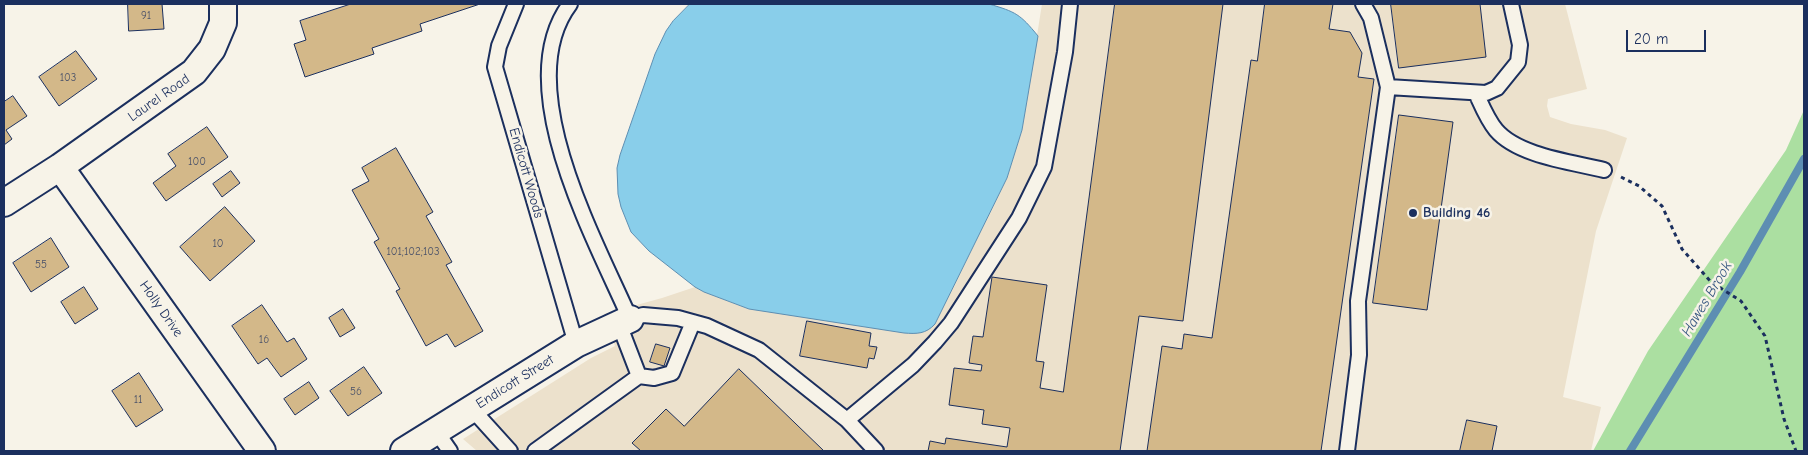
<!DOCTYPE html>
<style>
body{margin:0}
#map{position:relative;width:1808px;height:455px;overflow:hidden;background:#f7f3e8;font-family:"Comic Neue",sans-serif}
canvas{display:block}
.frame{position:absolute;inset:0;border:5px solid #1b2f5e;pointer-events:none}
.scale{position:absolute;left:1626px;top:30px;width:80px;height:22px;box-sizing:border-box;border:2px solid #1b2f5e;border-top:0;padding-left:6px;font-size:15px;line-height:18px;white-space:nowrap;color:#1b2f5e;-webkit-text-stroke:4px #f7f3e8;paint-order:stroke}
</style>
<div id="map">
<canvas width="1808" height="455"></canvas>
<div class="frame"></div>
<div class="scale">20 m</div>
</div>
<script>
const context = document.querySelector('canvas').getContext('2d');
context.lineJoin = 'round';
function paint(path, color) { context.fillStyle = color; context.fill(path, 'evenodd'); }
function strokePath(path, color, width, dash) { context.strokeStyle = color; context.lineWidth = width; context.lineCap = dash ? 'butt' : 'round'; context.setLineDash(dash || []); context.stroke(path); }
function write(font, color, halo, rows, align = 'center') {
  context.font = font + ' "Comic Neue",sans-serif'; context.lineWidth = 5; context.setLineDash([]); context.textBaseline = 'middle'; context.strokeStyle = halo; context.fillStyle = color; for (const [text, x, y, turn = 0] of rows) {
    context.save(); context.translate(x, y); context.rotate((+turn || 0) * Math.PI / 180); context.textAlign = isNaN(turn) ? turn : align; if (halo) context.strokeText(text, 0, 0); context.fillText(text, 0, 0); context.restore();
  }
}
const built = new Path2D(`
 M 1042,4 L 1565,4 L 1587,89 L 1548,99 L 1547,106 L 1550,117 L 1571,124 L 1605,130 L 1627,138 L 1596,231 L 1563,397 L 1601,407 L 1591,451 L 477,451 L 463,439 L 591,358 L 615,346 L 604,314 L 662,298 L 695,287 L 704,292 L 749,309 L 935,324 L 1007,178 L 1022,130 Z`);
const green = new Path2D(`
 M 1804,110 L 1804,451 L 1593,451 L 1648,351 L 1786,150 Z`);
const water = new Path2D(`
 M 690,4 L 989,4 C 1016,12 1020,14 1038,36 L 1022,130 L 1007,178 L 935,324 C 926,334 917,334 904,333 L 749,309 L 704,292 L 695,287 L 649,251 L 631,232 L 621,207 L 618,194 L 617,168 L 620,155 L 655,54 L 666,31 L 673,21 Z`);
const stream = new Path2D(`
 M 1630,451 L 1740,272 L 1804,159`);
const building = new Path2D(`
 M 128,4 L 162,4 L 164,29 L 129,31 Z
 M 351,4 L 480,4 L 420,24 L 422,31 L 372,48 L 374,54 L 305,77 L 294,44 L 306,40 L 300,21 Z
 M 1115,4 L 1223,4 L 1183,321 L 1139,316 L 1120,451 L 928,451 L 930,441 L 945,444 L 946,438 L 1007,447 L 1010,428 L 982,424 L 984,410 L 949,405 L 954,368 L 981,371 L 982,365 L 969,363 L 973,336 L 983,337 L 992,277 L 1047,285 L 1036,361 L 1044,362 L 1040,388 L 1063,392 Z
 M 1265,4 L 1333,4 L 1329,29 L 1350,32 L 1362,53 L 1358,77 L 1374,79 L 1321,451 L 1147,451 L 1162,346 L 1182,349 L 1184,334 L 1212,338 L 1251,60 L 1257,61 Z
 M 1391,4 L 1480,4 L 1486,57 L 1399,68 Z
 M 76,51 L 97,79 L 59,106 L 39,77 Z
 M 13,96 L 27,116 L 6,130 L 12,139 L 4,145 L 4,102 Z
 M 1399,115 L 1453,122 L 1427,310 L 1373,303 Z
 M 207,127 L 228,157 L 166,201 L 153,183 L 176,166 L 168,154 Z
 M 396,148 L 433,212 L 426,216 L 452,262 L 446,265 L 483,331 L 455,347 L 447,334 L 426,346 L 396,291 L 400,289 L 374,242 L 379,239 L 352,190 L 369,181 L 362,168 Z
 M 231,171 L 240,183 L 222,197 L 213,184 Z
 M 225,207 L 255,241 L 210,281 L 180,247 Z
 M 51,238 L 69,267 L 31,292 L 13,263 Z
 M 84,287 L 98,309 L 75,324 L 61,302 Z
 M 262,305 L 287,342 L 294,338 L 307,359 L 281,377 L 267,358 L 258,364 L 232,326 Z
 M 343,309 L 355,328 L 340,337 L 329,318 Z
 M 807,321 L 871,333 L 869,346 L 877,347 L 874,359 L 869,358 L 867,368 L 800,356 Z
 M 656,344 L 670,348 L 664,366 L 650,362 Z
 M 364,367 L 382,393 L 348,416 L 330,391 Z
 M 739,369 L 824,451 L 641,451 L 632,443 L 666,409 L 684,426 Z
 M 139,373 L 163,410 L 136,427 L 112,391 Z
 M 309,382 L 319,398 L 295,415 L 284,399 Z
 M 1467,420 L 1497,426 L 1492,451 L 1460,451 Z`);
const path = new Path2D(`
 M 1621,177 L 1639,186 L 1662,206 L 1682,249 L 1711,282 L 1741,301 L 1765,336 L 1784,419 L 1796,451`);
const service = new Path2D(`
 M 516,4 L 499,46 L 495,67 L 576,344
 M 570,4 C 509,85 595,239 630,319 L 643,315 L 678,318 L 707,326 L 759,350 L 847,420 L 876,451
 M 1388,87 L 1486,93 L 1497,88 L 1518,62 L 1520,45 L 1511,4
 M 1476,93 C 1482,106 1487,119 1496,130 C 1518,156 1572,162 1604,170
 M 619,324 L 639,376 L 654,378 L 672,373 L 693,322
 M 472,409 L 510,451
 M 847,420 L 913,365 L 935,342 L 951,323 L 1019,218 L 1044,167 L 1065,52 L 1070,4
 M 436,431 L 450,451
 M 535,451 L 639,376
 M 1347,451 L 1359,355 L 1358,301 L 1388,87 L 1371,18 L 1363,4`);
const minor = new Path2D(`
 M 60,167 L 262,451
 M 4,203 L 60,167 L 194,72 L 212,49 L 223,23 L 223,4
 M 404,451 L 576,344 L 630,319`);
const markers = [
 [1413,213,5,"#1b2f5e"]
];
const numberNames = [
 ["91",146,16],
 ["103",68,78],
 ["100",197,162],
 ["10",218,244],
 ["101;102;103",413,252],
 ["55",41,265],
 ["16",264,340],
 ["56",356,392],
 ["11",138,400]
];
const streetNames = [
 ["Laurel Road",159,98,-35],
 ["Endicott Woods",526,173,74],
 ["Holly Drive",161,309,55],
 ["Endicott Street",515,382,-32]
];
const poiNames = [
 ["Building 46",1423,213]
];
const waterNames = [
 ["Hawes Brook",1707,299,-59]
];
paint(built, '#ece1cc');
paint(green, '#abdfa1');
paint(water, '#89ceea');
strokePath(water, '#5d8eb2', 1);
strokePath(stream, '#5d8eb2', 8);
paint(building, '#d3b889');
strokePath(building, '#1b2f5e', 1);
strokePath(service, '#1b2f5e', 18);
strokePath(minor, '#1b2f5e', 30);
strokePath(path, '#1b2f5e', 3, [4, 4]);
strokePath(service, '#f7f3e8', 14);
strokePath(minor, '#f7f3e8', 26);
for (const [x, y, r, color] of markers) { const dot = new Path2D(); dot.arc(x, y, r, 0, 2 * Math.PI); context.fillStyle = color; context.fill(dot); strokePath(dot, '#f7f3e8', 2); }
write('11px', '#495169', null, numberNames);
write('14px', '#1b2f5e', '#f7f3e8', streetNames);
write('bold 14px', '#1b2f5e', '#f7f3e8', poiNames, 'left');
write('italic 15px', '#365781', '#f7f3e8', waterNames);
</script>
